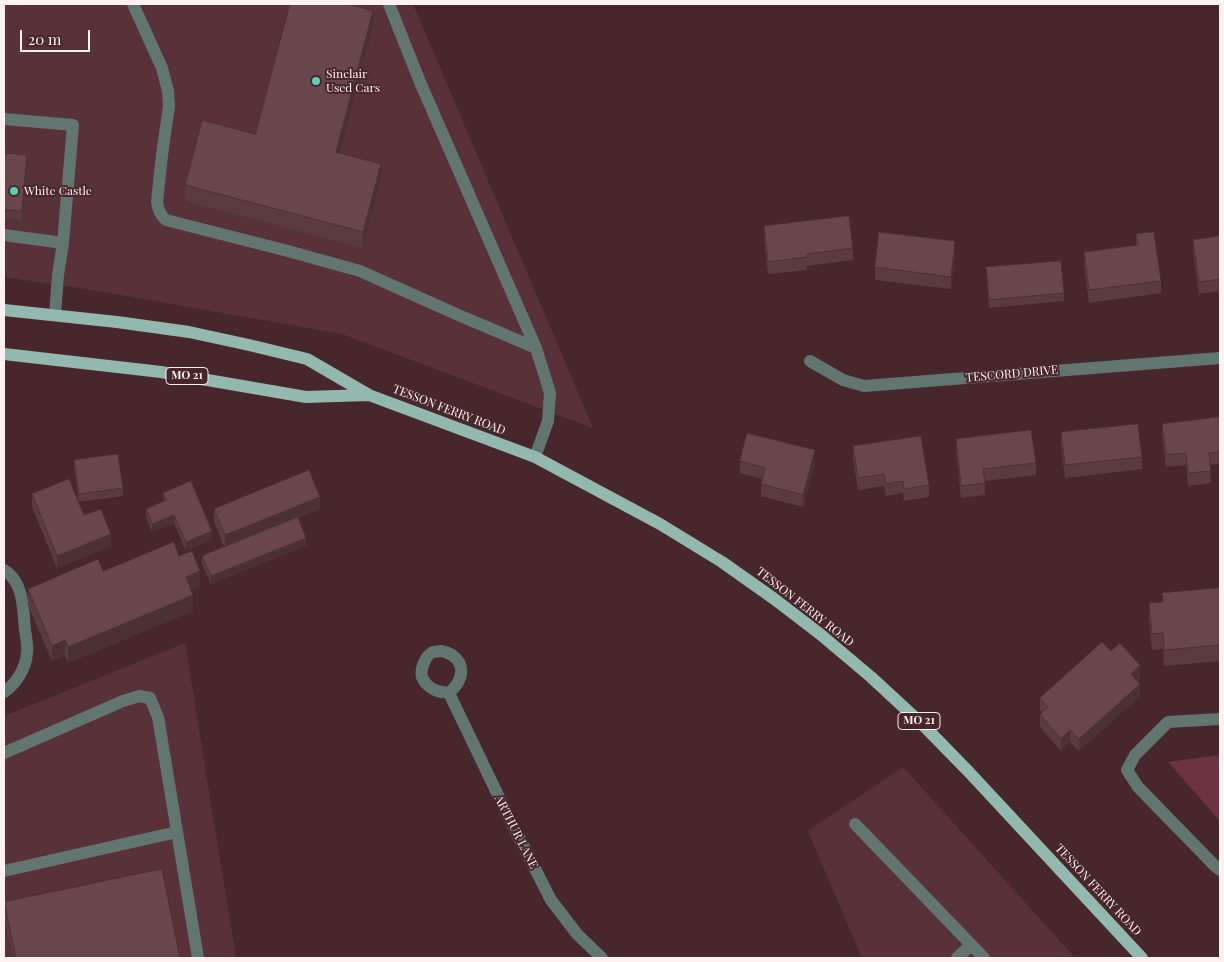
<!DOCTYPE html>
<style>
body{margin:0}
#map{position:relative;width:1224px;height:962px;overflow:hidden;background:#48272c;font-family:"Playfair Display",serif}
canvas{display:block}
.frame{position:absolute;inset:0;border:5px solid #fff1f3;pointer-events:none}
.scale{position:absolute;left:20px;top:30px;width:70px;height:22px;box-sizing:border-box;border:2px solid #fff1f3;border-top:0;padding-left:6px;font-size:15px;line-height:18px;white-space:nowrap;color:#fff1f3;-webkit-text-stroke:4px #48272c;paint-order:stroke}
</style>
<div id="map">
<canvas width="1224" height="962"></canvas>
<div class="frame"></div>
<div class="scale">20 m</div>
</div>
<script>
const context = document.querySelector('canvas').getContext('2d');
context.lineJoin = 'round';
function paint(path, color) { context.fillStyle = color; context.fill(path, 'evenodd'); }
function strokePath(path, color, width, dash) { context.strokeStyle = color; context.lineWidth = width; context.lineCap = dash ? 'butt' : 'round'; context.setLineDash(dash || []); context.stroke(path); }
function write(font, color, halo, rows, align = 'center') {
  context.font = font + ' "Playfair Display",serif'; context.lineWidth = 4; context.setLineDash([]); context.textBaseline = 'middle'; context.strokeStyle = halo; context.fillStyle = color; for (const [text, x, y, turn = 0] of rows) {
    context.save(); context.translate(x, y); context.rotate((+turn || 0) * Math.PI / 180); context.textAlign = isNaN(turn) ? turn : align; if (halo) context.strokeText(text, 0, 0); context.fillText(text, 0, 0); context.restore();
  }
}
const built = new Path2D(`
 M 4,4 L 413,4 L 593,428 L 342,334 L 93,290 L 4,277 Z
 M 185,643 L 236,958 L 4,958 L 4,716 Z
 M 903,767 L 1075,958 L 862,958 L 808,831 Z`);
const green = new Path2D(`
 M 1220,755 L 1220,821 L 1168,762 Z`);
const service = new Path2D(`
 M 133,4 L 162,68 L 168,91 L 169,106 L 162,155 L 157,202 C 158,210 160,215 166,220 L 288,251 L 360,271 L 456,314 L 536,348
 M 389,4 L 420,82 L 536,348 L 550,393 L 548,421 L 535,457
 M 4,119 L 73,125 L 63,243 L 58,275 L 55,315
 M 4,235 L 63,243
 M 4,570 C 24,582 23,609 25,630 C 26,637 28,646 27,653 C 26,668 16,684 4,692
 M 4,753 L 123,701 L 139,696 L 150,698 L 158,717 L 198,958
 M 855,824 L 984,958
 M 4,871 L 177,832
 M 957,958 L 971,945`);
const minor = new Path2D(`
 M 810,361 L 843,380 L 864,386 L 1220,358
 M 441,651 C 458,654 467,668 457,684 C 455,687 452,690 449,693 C 444,692 438,692 433,689 C 429,687 424,682 422,677 C 420,669 425,656 433,652 C 434,652 441,651 441,651 Z
 M 449,693 L 509,818 L 551,900 L 577,934 L 602,958
 M 1220,719 L 1168,722 L 1135,755 L 1127,770 L 1138,787 L 1216,867 L 1220,870`);
const primary = new Path2D(`
 M 4,310 L 117,322 L 189,332 L 249,345 L 307,359 L 369,395 L 535,457 L 660,524 L 722,562 L 773,598 L 820,634 L 871,677 L 923,725 L 968,771 L 1142,958
 M 4,354 L 161,372 L 306,397 L 369,395`);
const wall = new Path2D(`
 M 373,27 L 340,153 L 381,180 L 363,248 L 185,201 L 185,185 L 255,134 Z
 M 4,153 L 27,163 L 22,220 L 4,218 Z
 M 764,226 L 853,248 L 853,260 L 807,266 L 807,270 L 768,274 L 764,239 Z
 M 1136,234 L 1161,281 L 1161,293 L 1089,303 L 1084,265 L 1084,252 L 1136,245 Z
 M 1220,236 L 1220,291 L 1199,294 L 1193,252 L 1193,240 Z
 M 955,254 L 951,289 L 875,280 L 875,267 Z
 M 986,267 L 1064,293 L 1064,301 L 989,308 Z
 M 1220,417 L 1220,464 L 1210,465 L 1211,483 L 1188,486 L 1186,465 L 1166,467 L 1162,436 L 1162,424 Z
 M 1061,432 L 1142,457 L 1142,469 L 1065,478 L 1061,445 Z
 M 956,439 L 1036,463 L 1036,475 L 985,481 L 985,495 L 961,498 L 956,451 Z
 M 853,446 L 929,485 L 929,497 L 904,501 L 903,493 L 886,496 L 884,486 L 858,490 L 853,459 Z
 M 74,460 L 123,488 L 123,496 L 79,502 L 74,469 Z
 M 740,461 L 815,462 L 803,507 L 761,496 L 761,484 L 762,479 L 740,473 Z
 M 163,493 L 212,539 L 186,551 L 174,523 L 152,532 L 146,517 L 146,509 L 163,501 Z
 M 32,494 L 84,515 L 111,546 L 57,568 L 32,507 Z
 M 214,509 L 320,509 L 298,518 L 306,546 L 211,584 L 202,564 L 202,556 L 224,547 L 214,521 Z
 M 179,556 L 200,587 L 191,591 L 193,611 L 68,663 L 65,656 L 52,661 L 28,605 L 28,589 L 103,571 Z
 M 1220,588 L 1220,661 L 1164,666 L 1163,649 L 1152,650 L 1149,619 L 1149,603 L 1162,602 L 1162,593 Z
 M 1111,651 L 1140,678 L 1137,681 L 1140,696 L 1079,751 L 1070,742 L 1061,751 L 1040,727 L 1040,715 L 1042,712 L 1040,710 L 1040,698 Z
 M 4,902 L 180,958 L 13,958 L 4,917 Z`);
const shadedWall = new Path2D(`
 M 373,11 L 373,27 L 336,168 L 336,152 Z
 M 27,155 L 27,163 L 22,220 L 22,211 Z
 M 381,164 L 381,180 L 363,248 L 363,232 Z
 M 955,241 L 955,254 L 951,289 L 951,277 Z
 M 815,450 L 815,462 L 803,507 L 803,495 Z
 M 320,497 L 320,509 L 225,548 L 225,535 Z
 M 174,515 L 174,523 L 152,532 L 152,524 Z
 M 212,531 L 212,539 L 186,551 L 186,542 Z
 M 111,534 L 111,546 L 57,568 L 57,556 Z
 M 306,538 L 306,546 L 211,584 L 211,576 Z
 M 200,571 L 200,587 L 186,593 L 186,577 Z
 M 193,595 L 193,611 L 68,663 L 68,647 Z
 M 65,640 L 65,656 L 52,661 L 52,646 Z
 M 1140,665 L 1140,678 L 1131,686 L 1131,674 Z
 M 1140,684 L 1140,696 L 1079,751 L 1079,739 Z
 M 1070,730 L 1070,742 L 1061,751 L 1061,739 Z`);
const building = new Path2D(`
 M 290,4 L 348,4 L 373,11 L 336,152 L 381,164 L 363,232 L 185,185 L 202,120 L 255,134 Z
 M 4,153 L 27,155 L 22,211 L 4,210 Z
 M 849,216 L 853,248 L 807,254 L 807,257 L 768,262 L 764,226 Z
 M 879,232 L 955,241 L 951,277 L 875,267 Z
 M 1154,232 L 1161,281 L 1089,290 L 1084,252 L 1138,245 L 1136,234 Z
 M 1220,236 L 1220,279 L 1199,282 L 1193,240 Z
 M 1061,261 L 1064,293 L 989,300 L 986,267 Z
 M 1220,417 L 1220,452 L 1209,453 L 1211,471 L 1188,473 L 1186,453 L 1166,455 L 1162,424 Z
 M 1138,424 L 1142,457 L 1065,465 L 1061,432 Z
 M 1031,430 L 1036,463 L 983,469 L 985,483 L 961,486 L 956,439 Z
 M 747,433 L 815,450 L 803,495 L 761,484 L 765,468 L 740,461 Z
 M 921,436 L 929,485 L 904,489 L 903,481 L 886,484 L 884,474 L 858,478 L 853,446 Z
 M 118,454 L 123,488 L 79,494 L 74,460 Z
 M 309,470 L 320,497 L 225,535 L 214,509 Z
 M 69,479 L 84,515 L 101,509 L 111,534 L 57,556 L 32,494 Z
 M 191,481 L 212,531 L 186,542 L 174,515 L 152,524 L 146,509 L 166,500 L 163,493 Z
 M 298,517 L 306,538 L 211,576 L 202,556 Z
 M 174,542 L 179,556 L 192,551 L 200,571 L 186,577 L 193,595 L 68,647 L 65,640 L 52,646 L 28,589 L 98,559 L 103,571 Z
 M 1220,588 L 1220,645 L 1164,650 L 1163,633 L 1152,634 L 1149,603 L 1163,602 L 1162,593 Z
 M 1102,642 L 1111,651 L 1120,643 L 1140,665 L 1131,674 L 1140,684 L 1079,739 L 1070,730 L 1061,739 L 1040,715 L 1048,707 L 1040,698 Z
 M 162,869 L 180,958 L 16,958 L 4,902 Z`);
const markers = [
 [316,81,5,"#5dceb9"],
 [14,191,5,"#5dceb9"]
];
const shields = [
 [187,376,42],
 [919,721,42]
];
const shieldNames = [
 ["MO 21",187,376],
 ["MO 21",919,721]
];
const poiNames = [
 ["Sinclair",326,74],
 ["Used Cars",326,88],
 ["White Castle",24,191]
];
const streetNames = [
 ["TESCORD DRIVE",1012,374,-5],
 ["TESSON FERRY ROAD",449,410,21],
 ["TESSON FERRY ROAD",805,607,38],
 ["ARTHUR LANE",516,832,63],
 ["TESSON FERRY ROAD",1098,890,47]
];
paint(built, '#593239');
paint(green, '#6d343f');
strokePath(service, '#637571', 12);
strokePath(minor, '#637571', 12);
strokePath(primary, '#92b8af', 12);
paint(wall, '#5a3c40');
paint(shadedWall, '#4a3134');
paint(building, '#69464b');
strokePath(building, '#4a3134', 1);
for (const [x, y, r, color] of markers) { const dot = new Path2D(); dot.arc(x, y, r, 0, 2 * Math.PI); context.fillStyle = color; context.fill(dot); strokePath(dot, '#48272c', 2); }
for (const [x, y, w] of shields) { const box = new Path2D(); box.roundRect(x - w / 2, y - 8.5, w, 17, 4); context.fillStyle = '#48272c'; context.fill(box); strokePath(box, '#fff1f3', 1); }
write('bold 11px', '#fff1f3', null, shieldNames);
write('12px', '#fff1f3', '#48272c', poiNames, 'left');
write('12px', '#fff1f3', '#48272c', streetNames);
</script>
